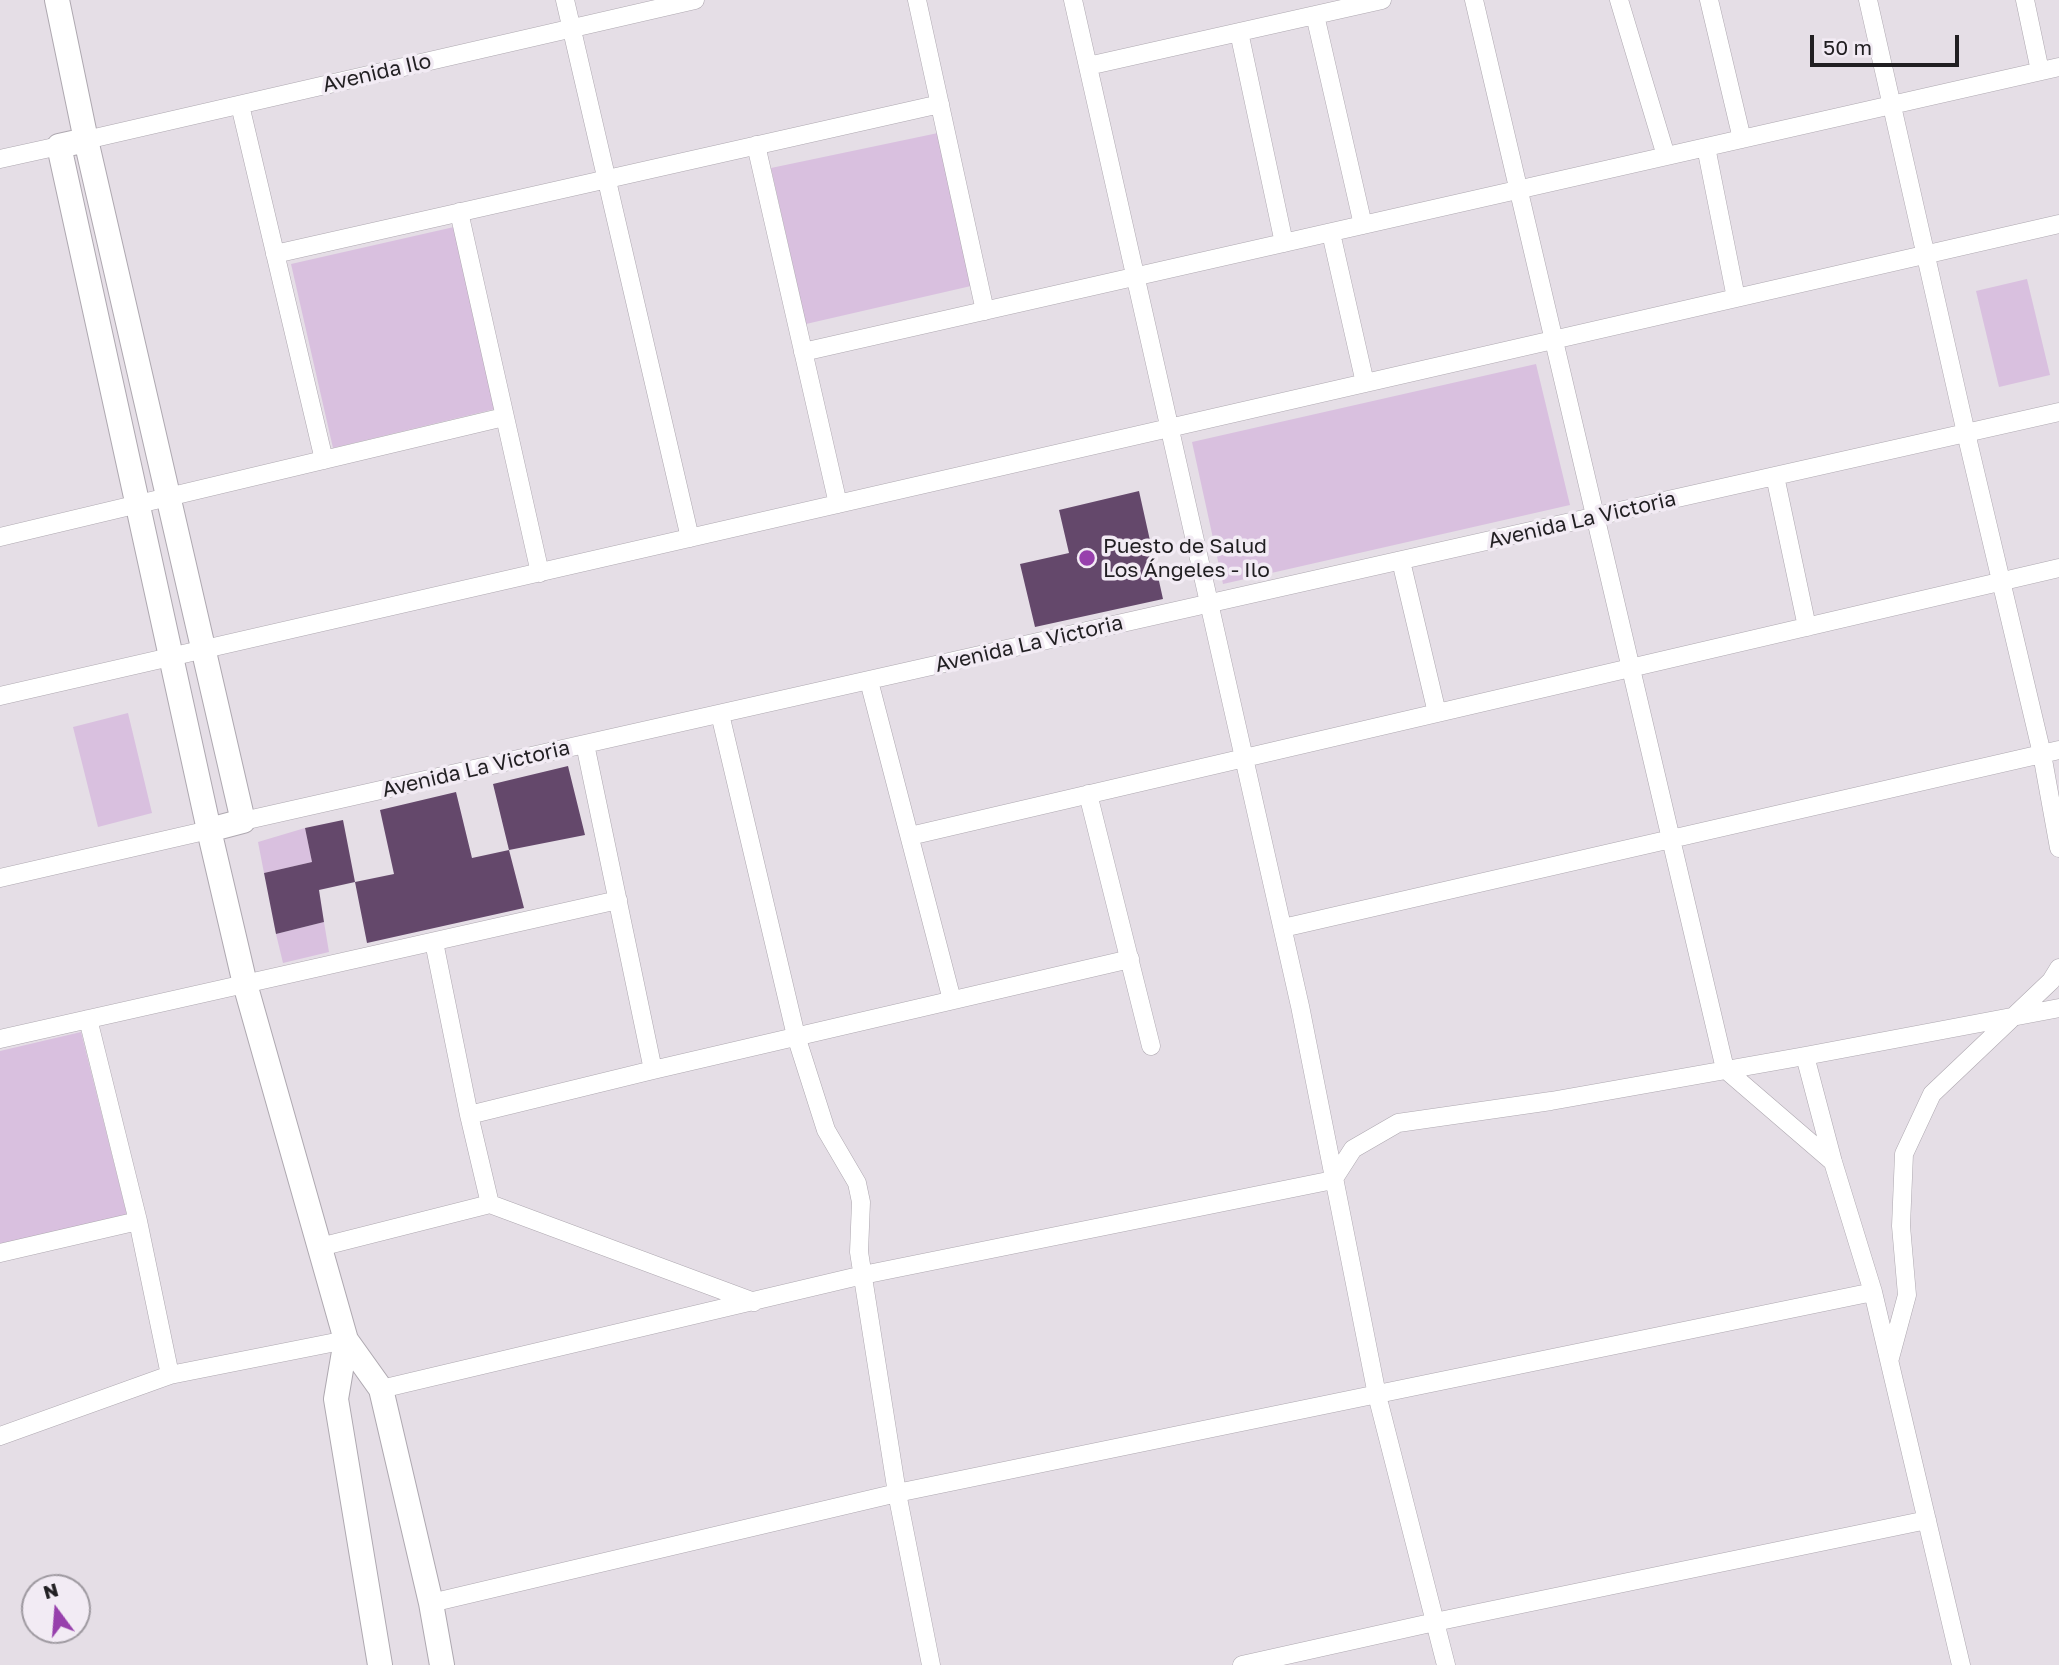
<!DOCTYPE html>
<meta charset="utf-8">
<style>
body{margin:0}
#map{position:relative;width:2059px;height:1665px;overflow:hidden;background:#e5dee6;font-family:"Golos Text",sans-serif}
canvas{display:block}
.north{position:absolute;left:21px;top:1574px;width:70px;height:70px;box-sizing:border-box;background:#f2ebf4;border:2px solid #9e99a0;border-radius:50%;rotate:344deg;font-size:19px;font-weight:700;line-height:28px;text-align:center;color:#211f22}
.north::after{content:'';display:block;margin:auto;width:24px;height:32px;background:#9740ac;clip-path:polygon(50% 0,100% 100%,50% 72%,0 100%)}
.scale{position:absolute;left:1810px;top:35px;width:149px;height:32px;box-sizing:border-box;border:4px solid #211f22;border-top:0;padding-left:9px;font-size:21px;line-height:24px;white-space:nowrap;color:#211f22;-webkit-text-stroke:5px #f2ebf4;paint-order:stroke}
</style>
<div id="map">
<canvas width="2059" height="1665"></canvas>
<div class="north">N</div>
<div class="scale">50 m</div>
</div>
<script>
const context = document.querySelector('canvas').getContext('2d');
context.lineJoin = 'round';
function paint(path, color) { context.fillStyle = color; context.fill(path, 'evenodd'); }
function strokePath(path, color, width, dash) { context.strokeStyle = color; context.lineWidth = width; context.lineCap = dash ? 'butt' : 'round'; context.setLineDash(dash || []); context.stroke(path); }
function write(font, color, halo, rows, align = 'center') {
  context.font = font + ' "Golos Text",sans-serif'; context.lineWidth = 7; context.setLineDash([]); context.textBaseline = 'middle'; context.strokeStyle = halo; context.fillStyle = color; for (const [text, x, y, turn = 0] of rows) {
    context.save(); context.translate(x, y); context.rotate((+turn || 0) * Math.PI / 180); context.textAlign = isNaN(turn) ? turn : align; if (halo) context.strokeText(text, 0, 0); context.fillText(text, 0, 0); context.restore();
  }
}
const green = new Path2D(`
 M 938,133 L 971,286 L 806,324 L 771,168 Z
 M 454,227 L 495,409 L 333,448 L 291,264 Z
 M 2027,279 L 2050,375 L 1999,387 L 1976,291 Z
 M 1536,364 L 1570,505 L 1223,584 L 1192,442 Z
 M 128,713 L 152,813 L 98,827 L 73,727 Z
 M 305,828 L 312,862 L 264,873 L 258,842 Z
 M 324,922 L 329,952 L 283,963 L 276,934 Z
 M 81,1032 L 127,1215 L 0,1244 L 0,1051 Z`);
const building = new Path2D(`
 M 1139,491 L 1163,599 L 1035,627 L 1020,564 L 1069,553 L 1059,510 Z
 M 568,766 L 585,835 L 509,850 L 493,784 Z
 M 456,792 L 472,858 L 509,850 L 524,908 L 367,943 L 355,882 L 394,874 L 380,810 Z
 M 343,820 L 355,882 L 319,890 L 324,922 L 276,934 L 264,873 L 312,862 L 305,828 Z`);
const street = new Path2D(`
 M 565,0 L 690,538
 M 917,0 L 985,311
 M 1073,0 L 1300,1006 L 1377,1395 L 1446,1665
 M 1474,0 L 1725,1069 L 1833,1162
 M 1619,0 L 1666,156
 M 1709,0 L 1742,139
 M 1868,0 L 1966,433 L 2042,754 L 2059,848
 M 2025,0 L 2040,71
 M 1315,15 L 1363,225
 M 1239,32 L 1284,243
 M 1088,66 L 1382,0
 M 240,105 L 324,460
 M 86,140 L 695,0
 M 756,145 L 838,504
 M 1706,147 L 1736,298
 M 0,159 L 59,146
 M 459,212 L 540,573
 M 1331,233 L 1365,383
 M 275,254 L 940,104
 M 803,352 L 2059,67
 M 1775,476 L 1807,627
 M 0,537 L 504,417
 M 1401,561 L 1437,713
 M 869,681 L 952,1000
 M 0,696 L 2059,224
 M 720,714 L 796,1036 L 826,1130 L 857,1183 L 861,1202 L 859,1252 L 897,1493 L 931,1665
 M 585,744 L 653,1070
 M 1088,794 L 1151,1046
 M 243,821 L 2059,412
 M 910,836 L 2059,568
 M 0,878 L 209,830
 M 1283,928 L 2059,750
 M 434,942 L 469,1115 L 490,1204
 M 88,1019 L 138,1221 L 170,1375
 M 0,1039 L 618,900
 M 1805,1056 L 1833,1162 L 1873,1292 L 1961,1665
 M 469,1115 L 653,1070 L 1130,959
 M 320,1247 L 490,1204 L 754,1302
 M 0,1253 L 138,1221
 M 1890,1358 L 1907,1295 L 1901,1226 L 1904,1154 L 1932,1094 L 2051,981 L 2059,968
 M 381,1389 L 863,1275 L 1333,1180 L 1353,1149 L 1398,1123 L 1551,1101 L 1805,1056 L 2059,1008
 M 0,1436 L 170,1375 L 346,1340
 M 431,1603 L 897,1493 L 1873,1292
 M 1242,1665 L 1435,1622 L 1927,1520`);
const secondary = new Path2D(`
 M 57,0 L 86,140 L 243,821 L 209,830
 M 86,140 L 59,146 L 209,830 L 245,984 L 346,1340 L 381,1389 L 431,1603 L 442,1665
 M 346,1340 L 336,1399 L 380,1665`);
const markers = [
 [1087,558,9,"#9740ac"]
];
const streetNames = [
 ["Avenida Ilo",377,73,-13],
 ["Avenida La Victoria",1582,520,-13],
 ["Avenida La Victoria",1029,644,-13],
 ["Avenida La Victoria",476,769,-13]
];
const poiNames = [
 ["Puesto de Salud",1103,546],
 ["Los Ángeles - Ilo",1103,570]
];
paint(green, '#d9c0df');
paint(building, '#64486b');
strokePath(street, '#aea8b0', 19);
strokePath(secondary, '#aea8b0', 26);
strokePath(street, '#fff', 18);
strokePath(secondary, '#fff', 24);
for (const [x, y, r, color] of markers) { const dot = new Path2D(); dot.arc(x, y, r, 0, 2 * Math.PI); context.fillStyle = color; context.fill(dot); strokePath(dot, '#f2ebf4', 2.5); }
write('21px', '#211f22', '#f2ebf4', streetNames);
write('21px', '#211f22', '#f2ebf4', poiNames, 'left');
</script>
